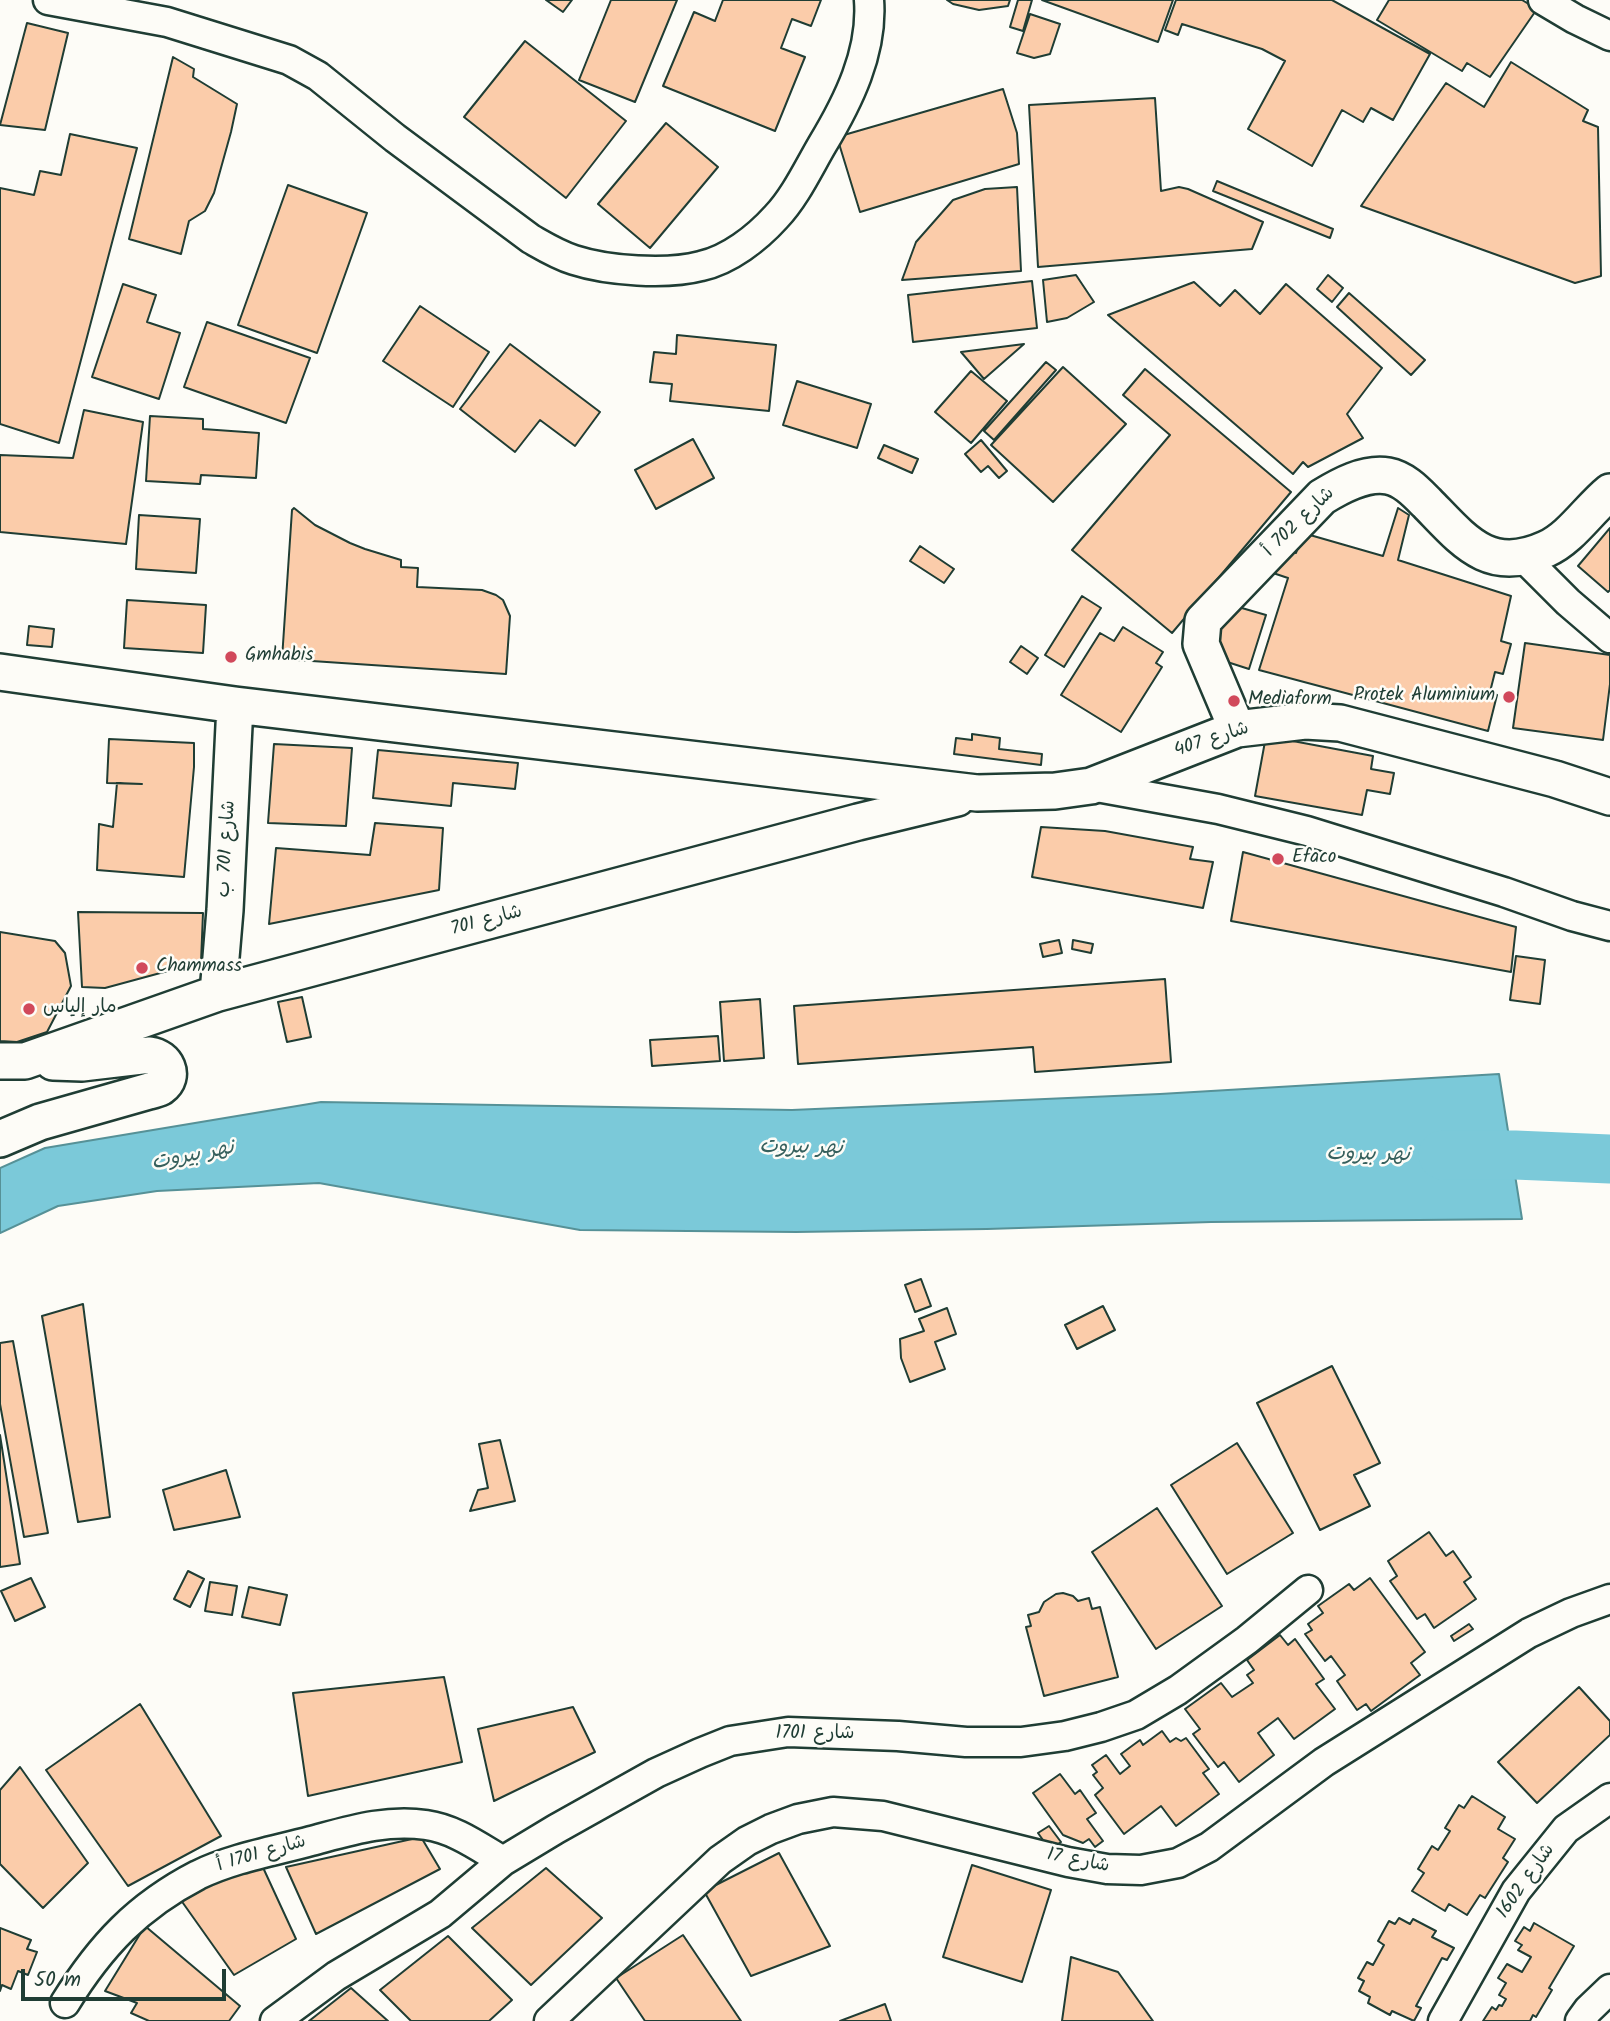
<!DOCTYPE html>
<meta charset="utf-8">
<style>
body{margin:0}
#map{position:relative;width:1610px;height:2021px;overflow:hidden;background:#fdfcf7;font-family:Kalam,sans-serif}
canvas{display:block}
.scale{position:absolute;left:21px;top:1969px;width:205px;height:32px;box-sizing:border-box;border:4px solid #1f3d34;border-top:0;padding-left:9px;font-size:21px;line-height:24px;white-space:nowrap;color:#1f3d34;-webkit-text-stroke:5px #fdfcf7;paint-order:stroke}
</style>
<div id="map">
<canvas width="1610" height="2021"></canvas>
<div class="scale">50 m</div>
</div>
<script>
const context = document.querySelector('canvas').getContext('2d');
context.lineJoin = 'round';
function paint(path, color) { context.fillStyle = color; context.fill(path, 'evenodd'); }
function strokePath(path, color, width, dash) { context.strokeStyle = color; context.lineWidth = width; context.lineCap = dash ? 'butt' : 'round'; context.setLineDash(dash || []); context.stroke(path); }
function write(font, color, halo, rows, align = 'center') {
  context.font = font + ' Kalam,"Playpen Sans Arabic",sans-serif'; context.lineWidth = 5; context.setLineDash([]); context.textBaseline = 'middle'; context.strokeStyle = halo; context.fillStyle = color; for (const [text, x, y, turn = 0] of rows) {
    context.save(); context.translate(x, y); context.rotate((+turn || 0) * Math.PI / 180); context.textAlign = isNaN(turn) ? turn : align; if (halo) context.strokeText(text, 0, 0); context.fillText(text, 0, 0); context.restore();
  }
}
const water = new Path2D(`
 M 1499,1074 L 1522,1219 L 1211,1222 L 987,1229 L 796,1232 L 580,1230 L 319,1183 L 157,1191 L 58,1206 L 0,1233 L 0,1168 L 45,1148 L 321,1102 L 792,1110 L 1160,1094 Z`);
const river = new Path2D(`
 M 1443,1155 L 1515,1155 L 1610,1159`);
const building = new Path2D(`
 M 546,0 L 572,0 L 563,12 Z
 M 611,0 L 677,0 L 635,102 L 579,80 Z
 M 723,0 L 821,0 L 811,26 L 792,19 L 781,48 L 805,57 L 775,131 L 663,86 L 694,12 L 715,21 Z
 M 947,0 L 1010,0 L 1008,6 L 979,10 L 953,4 Z
 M 1018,0 L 1032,0 L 1023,31 L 1010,27 Z
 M 1042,0 L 1173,0 L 1158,42 Z
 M 1176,0 L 1332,0 L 1430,54 L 1393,120 L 1371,108 L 1363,122 L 1342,110 L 1312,166 L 1248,129 L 1285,61 L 1262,49 L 1182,24 L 1178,35 L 1165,30 Z
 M 1389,0 L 1522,0 L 1537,9 L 1490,77 L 1467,63 L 1462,71 L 1377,20 Z
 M 1030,14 L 1060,24 L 1050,54 L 1034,58 L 1017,53 Z
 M 27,23 L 68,33 L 45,130 L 0,125 Z
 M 525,41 L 626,121 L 566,198 L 464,117 Z
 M 173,57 L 194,69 L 193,77 L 237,104 L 231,132 L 214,193 L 205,211 L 189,221 L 181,254 L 129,239 Z
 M 1511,62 L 1588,110 L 1583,121 L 1598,127 L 1601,276 L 1575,283 L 1361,206 L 1446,83 L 1484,107 Z
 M 1003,89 L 1017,133 L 1019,164 L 860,212 L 837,137 Z
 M 1155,98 L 1161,191 L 1179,187 L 1188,189 L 1263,222 L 1252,249 L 1038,267 L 1029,105 Z
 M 666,123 L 718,167 L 650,248 L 598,204 Z
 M 70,134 L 137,148 L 59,443 L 0,424 L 0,188 L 34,195 L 40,171 L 61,175 Z
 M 1217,181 L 1333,229 L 1330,238 L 1213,191 Z
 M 288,185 L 367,213 L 317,353 L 238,325 Z
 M 1017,187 L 1021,271 L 902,280 L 916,242 L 953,200 L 985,189 Z
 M 1076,275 L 1094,302 L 1067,318 L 1047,322 L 1043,280 Z
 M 1328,275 L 1343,288 L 1332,302 L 1317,289 Z
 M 1032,281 L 1037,328 L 913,342 L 908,295 Z
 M 1194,282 L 1220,306 L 1235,290 L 1260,314 L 1286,284 L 1382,368 L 1347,414 L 1363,438 L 1308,467 L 1303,462 L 1293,474 L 1108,315 Z
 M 123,284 L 156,295 L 147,322 L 180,333 L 159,399 L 92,377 Z
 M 1349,293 L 1425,360 L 1411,375 L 1337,307 Z
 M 420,306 L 489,352 L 453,407 L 383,361 Z
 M 207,322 L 310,358 L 286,423 L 184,387 Z
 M 677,335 L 776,345 L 769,411 L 670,401 L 672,384 L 650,382 L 654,352 L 676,354 Z
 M 510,344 L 600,412 L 575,446 L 540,420 L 515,452 L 460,409 Z
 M 1024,344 L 984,379 L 961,352 Z
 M 1046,362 L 1056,370 L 994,440 L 984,431 Z
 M 1063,367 L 1126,424 L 1053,502 L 991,445 Z
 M 1145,369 L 1291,492 L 1172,633 L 1072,550 L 1170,435 L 1123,395 Z
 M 971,371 L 1007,401 L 971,443 L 935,412 Z
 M 797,381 L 871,404 L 857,448 L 783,425 Z
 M 84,410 L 143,422 L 126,544 L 0,532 L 0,455 L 73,458 Z
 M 150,416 L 203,419 L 203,429 L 259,433 L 256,478 L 201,475 L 200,484 L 146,481 Z
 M 693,439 L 714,478 L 656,509 L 635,470 Z
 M 981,440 L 1007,471 L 999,478 L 988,466 L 981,472 L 965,454 Z
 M 884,445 L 918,459 L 912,473 L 878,458 Z
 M 294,508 L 315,525 L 350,543 L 365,549 L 401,560 L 401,567 L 418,568 L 417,587 L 482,590 L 496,595 L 503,600 L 510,616 L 506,674 L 282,659 L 292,510 Z
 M 1398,508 L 1409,515 L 1398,560 L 1511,596 L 1501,641 L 1511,644 L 1503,674 L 1495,672 L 1490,692 L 1497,695 L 1488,731 L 1259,670 L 1288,578 L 1264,570 L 1280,549 L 1296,553 L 1303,533 L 1383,556 Z
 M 139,515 L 200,519 L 196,573 L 136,569 Z
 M 1610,528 L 1610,590 L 1608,592 L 1578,566 Z
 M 920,546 L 954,569 L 944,583 L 910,561 Z
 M 1082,596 L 1101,608 L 1064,667 L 1045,655 Z
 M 127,600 L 206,605 L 203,653 L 124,648 Z
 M 1228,604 L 1266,615 L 1249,669 L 1221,660 L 1215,626 Z
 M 29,626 L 54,629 L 52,647 L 27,645 Z
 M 1123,627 L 1163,652 L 1156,663 L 1162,667 L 1121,732 L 1061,695 L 1100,633 L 1114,641 Z
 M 1525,643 L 1610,655 L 1610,684 L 1603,740 L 1513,728 Z
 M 1021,646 L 1038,658 L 1027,674 L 1010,662 Z
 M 972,734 L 1000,738 L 999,749 L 1042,754 L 1041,765 L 954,754 L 956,738 L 972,740 Z
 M 1266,736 L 1373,756 L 1371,769 L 1394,773 L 1390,794 L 1367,790 L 1362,815 L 1255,796 Z
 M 109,739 L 194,743 L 194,767 L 184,877 L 97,870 L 99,824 L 113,827 L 117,783 L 142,784 L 107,783 Z
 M 274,744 L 352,748 L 346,826 L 268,823 Z
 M 378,750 L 518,763 L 515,789 L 453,783 L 451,806 L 373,798 Z
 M 375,823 L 443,828 L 439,890 L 269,924 L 276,848 L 370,855 Z
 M 1041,827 L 1105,831 L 1193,847 L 1190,859 L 1213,862 L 1203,908 L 1032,877 Z
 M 1243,852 L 1516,927 L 1511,972 L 1231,921 Z
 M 78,912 L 203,913 L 201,962 L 105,988 L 82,987 Z
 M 0,932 L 55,941 L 65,953 L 71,986 L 47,1032 L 17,1042 L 0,1041 Z
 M 1059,940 L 1062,953 L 1043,957 L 1040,944 Z
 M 1073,940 L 1093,944 L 1091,953 L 1072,949 Z
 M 1516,956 L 1545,960 L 1540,1004 L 1510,1000 Z
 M 1165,979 L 1171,1062 L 1035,1072 L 1033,1047 L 798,1064 L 794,1006 Z
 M 302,997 L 311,1037 L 287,1042 L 278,1002 Z
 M 760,999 L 764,1058 L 724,1061 L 720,1002 Z
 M 718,1036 L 720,1061 L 652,1066 L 650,1040 Z
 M 921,1279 L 931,1306 L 915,1312 L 905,1285 Z
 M 83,1304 L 110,1517 L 78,1522 L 42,1316 Z
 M 1103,1306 L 1115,1330 L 1077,1349 L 1065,1325 Z
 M 947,1308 L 956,1334 L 935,1342 L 945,1369 L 910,1382 L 901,1358 L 900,1339 L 924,1331 L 919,1319 Z
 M 13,1341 L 48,1533 L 24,1537 L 0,1404 L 0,1343 Z
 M 1332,1366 L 1380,1463 L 1354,1475 L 1370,1506 L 1320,1530 L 1257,1403 Z
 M 0,1435 L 20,1564 L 0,1567 Z
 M 500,1440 L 515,1501 L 470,1511 L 478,1490 L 488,1488 L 479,1444 Z
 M 1237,1443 L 1293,1533 L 1227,1574 L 1171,1485 Z
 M 226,1470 L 240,1517 L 174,1530 L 163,1490 Z
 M 1157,1508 L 1222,1606 L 1156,1649 L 1092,1552 Z
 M 1429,1532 L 1446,1556 L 1453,1551 L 1471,1577 L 1464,1582 L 1476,1599 L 1434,1628 L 1425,1614 L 1417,1619 L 1390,1581 L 1397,1576 L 1388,1561 Z
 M 188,1571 L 204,1579 L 190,1607 L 174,1599 Z
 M 31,1578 L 45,1607 L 15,1621 L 1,1591 Z
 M 1370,1578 L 1425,1652 L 1411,1663 L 1420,1675 L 1371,1711 L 1366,1704 L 1357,1710 L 1337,1681 L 1345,1675 L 1331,1656 L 1325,1661 L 1305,1634 L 1312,1630 L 1308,1624 L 1323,1613 L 1318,1606 L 1349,1584 L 1354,1590 Z
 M 210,1582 L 237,1586 L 232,1615 L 205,1611 Z
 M 249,1587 L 287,1595 L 280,1625 L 242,1617 Z
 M 1063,1593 L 1073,1596 L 1078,1601 L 1089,1598 L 1092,1609 L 1100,1607 L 1118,1677 L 1044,1696 L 1026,1627 L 1031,1626 L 1028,1615 L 1039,1612 L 1044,1602 L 1056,1594 Z
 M 1469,1624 L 1473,1629 L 1454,1641 L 1451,1636 Z
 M 1280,1635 L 1288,1645 L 1295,1639 L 1324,1679 L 1316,1684 L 1335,1709 L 1294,1739 L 1278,1718 L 1258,1733 L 1274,1755 L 1239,1782 L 1224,1762 L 1218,1767 L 1193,1734 L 1200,1729 L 1185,1709 L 1221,1683 L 1232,1697 L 1253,1683 L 1247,1675 L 1254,1670 L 1247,1660 Z
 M 444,1677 L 462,1762 L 308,1796 L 293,1693 Z
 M 1579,1687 L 1610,1721 L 1610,1735 L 1537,1803 L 1498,1762 Z
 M 140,1704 L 221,1836 L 128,1886 L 46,1770 Z
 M 573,1707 L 595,1752 L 494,1801 L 478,1729 Z
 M 1162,1731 L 1170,1742 L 1176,1738 L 1181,1741 L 1186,1738 L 1209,1769 L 1203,1773 L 1219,1794 L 1176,1826 L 1161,1806 L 1124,1834 L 1095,1795 L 1103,1788 L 1093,1775 L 1097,1772 L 1092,1765 L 1106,1755 L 1120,1774 L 1130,1766 L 1121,1754 L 1140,1740 L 1143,1745 Z
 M 20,1767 L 88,1863 L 43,1908 L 0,1864 L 0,1790 Z
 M 1060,1774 L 1075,1794 L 1080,1790 L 1096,1813 L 1087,1819 L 1103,1841 L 1095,1847 L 1089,1839 L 1083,1843 L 1063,1835 L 1033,1793 Z
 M 1472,1796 L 1505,1817 L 1498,1829 L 1515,1839 L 1503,1858 L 1508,1862 L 1485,1898 L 1480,1895 L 1467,1915 L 1449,1904 L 1445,1911 L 1412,1891 L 1424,1873 L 1418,1869 L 1432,1846 L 1438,1850 L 1450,1831 L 1445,1828 L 1459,1805 L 1464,1808 Z
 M 1049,1826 L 1061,1842 L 1050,1850 L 1038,1833 Z
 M 421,1837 L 440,1869 L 316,1934 L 286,1867 Z
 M 779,1853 L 830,1946 L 751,1976 L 704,1891 Z
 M 260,1861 L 296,1939 L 234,1975 L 178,1896 Z
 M 972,1865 L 1051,1890 L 1022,1982 L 943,1957 Z
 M 546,1868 L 602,1918 L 531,1985 L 472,1928 Z
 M 1399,1918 L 1410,1924 L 1413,1919 L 1436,1931 L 1432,1937 L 1454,1948 L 1447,1960 L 1442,1958 L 1416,2006 L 1421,2008 L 1414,2021 L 1392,2011 L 1390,2015 L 1368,2003 L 1370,1997 L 1359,1991 L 1364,1981 L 1358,1978 L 1367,1962 L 1373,1965 L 1384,1945 L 1378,1941 L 1389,1921 L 1395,1924 Z
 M 1534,1923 L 1574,1946 L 1549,1988 L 1552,1990 L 1536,2017 L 1533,2015 L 1530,2021 L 1483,2021 L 1492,2007 L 1496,2010 L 1499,2005 L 1502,2006 L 1506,1999 L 1499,1995 L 1506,1983 L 1498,1978 L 1507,1964 L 1522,1972 L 1531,1957 L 1518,1950 L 1522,1945 L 1515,1941 L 1524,1927 L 1530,1931 Z
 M 145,1926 L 240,2006 L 229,2021 L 149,2021 L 131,2013 L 137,2003 L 105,1991 Z
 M 0,1928 L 31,1940 L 27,1949 L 37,1952 L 28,1975 L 18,1971 L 11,1989 L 2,1985 L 0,1991 Z
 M 683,1935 L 741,2021 L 645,2021 L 616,1978 Z
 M 448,1936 L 512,2000 L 489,2021 L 411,2021 L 380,1990 Z
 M 1071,1957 L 1118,1972 L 1153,2021 L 1062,2021 Z
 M 351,1988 L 388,2021 L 309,2021 Z
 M 885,2004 L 891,2021 L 840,2021 Z`);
const minor = new Path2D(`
 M 48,0 L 167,22 L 289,60 L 318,76 L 395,138 L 531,239 C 545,247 558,255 574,260 C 608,271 667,275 701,266 C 729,260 757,238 776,217 C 795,197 808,169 822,145 C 848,102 873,52 869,0
 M 1543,0 L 1575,19 L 1610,36
 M 1524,558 L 1568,602 L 1610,638
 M 1091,786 L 1218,809 L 1307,831 L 1504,892 L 1572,916 L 1610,926
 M 65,2003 C 101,1945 138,1906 198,1875 C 233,1858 274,1851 311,1841 C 349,1831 386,1819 426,1825 C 455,1829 479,1847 503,1861
 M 275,2021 L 336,1976 L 440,1914 L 503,1861 L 556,1829 L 656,1773 L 700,1753 L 730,1741 L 788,1732 L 898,1736 L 966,1742 L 1021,1742 L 1065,1736 L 1101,1727 L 1136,1715 L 1178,1690 L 1247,1640 L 1308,1590
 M 549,2021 L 720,1860 L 747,1841 L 771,1829 L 798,1819 L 833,1812 L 883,1816 L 1068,1862 L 1107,1869 L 1141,1870 L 1178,1863 L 1209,1847 L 1324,1762 L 1529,1633 L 1571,1613 L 1610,1599
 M 1443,2021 L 1516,1891 L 1566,1829 L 1610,1798
 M 1580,2021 L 1588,2010 L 1610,1989`);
const tertiary = new Path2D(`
 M 0,672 L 235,705 L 977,793 L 1055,791 L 1091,786 L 1237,729 L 1305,721 L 1340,723 L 1555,779 L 1610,797
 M 1237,729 L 1201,644 L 1203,621 L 1322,497 C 1340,486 1365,472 1388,476 C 1404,479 1416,492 1427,503 C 1464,541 1489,575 1546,549 C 1571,538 1589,509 1610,492
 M 218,993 L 225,910 L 235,705
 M 0,1061 L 25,1061 L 218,993 L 858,822 L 957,798
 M 0,1139 L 40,1122 L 149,1091 C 153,1090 157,1089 161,1087 C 176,1076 166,1057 150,1055 L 82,1063 L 53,1062`);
const markers = [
 [231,657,7,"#d1495b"],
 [1509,697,7,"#d1495b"],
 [1234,701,7,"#d1495b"],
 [1278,859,7,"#d1495b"],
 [142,968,7,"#d1495b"],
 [29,1009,7,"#d1495b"]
];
const streetNames = [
 ["شارع 702 أ",1300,523,-44],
 ["شارع 407",1212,741,-18],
 ["شارع 701 ب",228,849,-87],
 ["شارع 701",487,922,-15],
 ["شارع 1701",815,1735],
 ["شارع 1701 أ",262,1855,-16],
 ["شارع 17",1078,1862,11],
 ["شارع 1602",1527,1882,-55]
];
const poiNames = [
 ["Gmhabis",245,657],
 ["Protek Aluminium",1495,697,"right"],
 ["Mediaform",1248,701],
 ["Efaco",1292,859],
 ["Chammass",156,968],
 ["مار إلياس",43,1009]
];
const waterNames = [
 ["نهر بيروت",801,1149,1],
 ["نهر بيروت",1368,1156,1],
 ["نهر بيروت",193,1157,-11]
];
paint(water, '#7bc9d9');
strokePath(water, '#569197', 2);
strokePath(river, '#7bc9d9', 49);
paint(building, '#fbccaa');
strokePath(building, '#1f3d34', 2);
strokePath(minor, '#1f3d34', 33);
strokePath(tertiary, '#1f3d34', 40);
strokePath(minor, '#fdfcf7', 28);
strokePath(tertiary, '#fdfcf7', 35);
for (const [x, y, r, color] of markers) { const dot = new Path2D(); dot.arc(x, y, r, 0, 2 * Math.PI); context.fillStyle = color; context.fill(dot); strokePath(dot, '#fdfcf7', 2.5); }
write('19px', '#1f3d34', '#fdfcf7', streetNames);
write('19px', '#1f3d34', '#fdfcf7', poiNames, 'left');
write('italic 21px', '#36605d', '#fdfcf7', waterNames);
</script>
